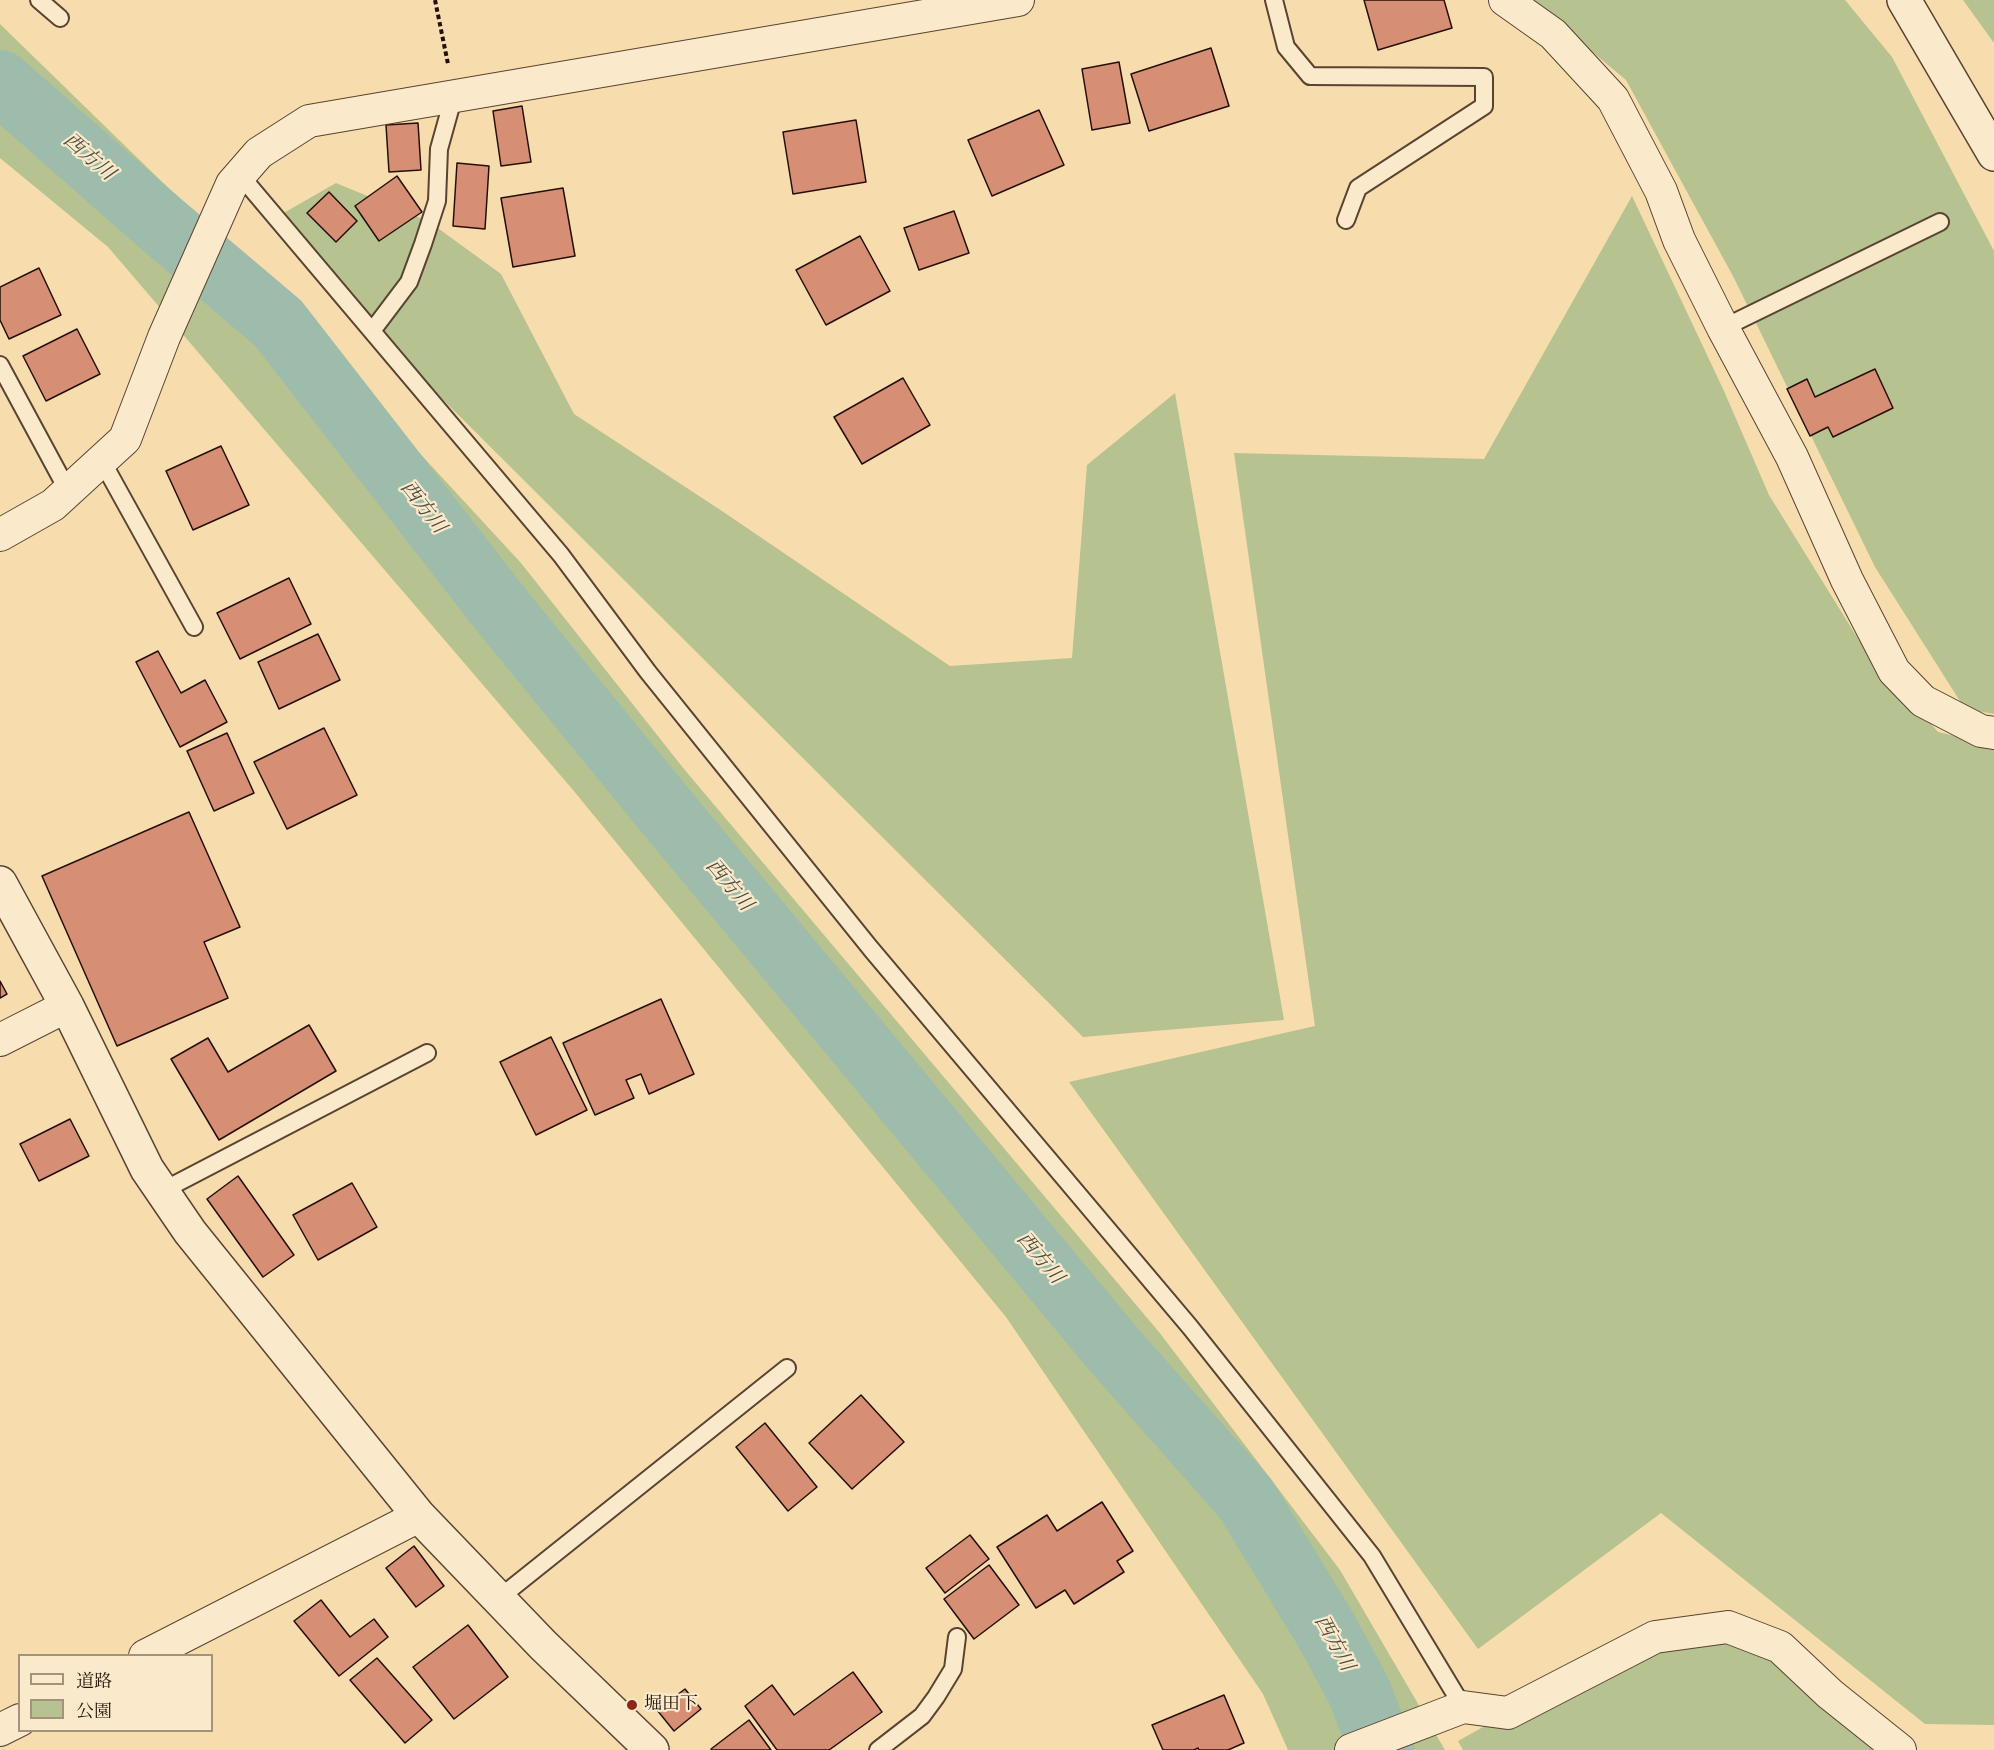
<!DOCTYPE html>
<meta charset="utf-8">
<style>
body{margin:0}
#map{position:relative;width:1994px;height:1750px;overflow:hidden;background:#f7ddad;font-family:"IM FELL Double Pica","Noto Serif JP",serif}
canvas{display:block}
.legend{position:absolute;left:18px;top:1654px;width:195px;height:78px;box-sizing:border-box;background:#fae9ca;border:2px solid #a5927c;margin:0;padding:8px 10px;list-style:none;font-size:18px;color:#251008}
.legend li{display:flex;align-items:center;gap:12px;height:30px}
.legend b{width:30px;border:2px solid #a5927c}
</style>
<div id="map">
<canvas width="1994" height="1750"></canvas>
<ul class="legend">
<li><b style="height:8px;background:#fae9ca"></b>道路</li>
<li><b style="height:16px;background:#b6c28f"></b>公園</li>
</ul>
</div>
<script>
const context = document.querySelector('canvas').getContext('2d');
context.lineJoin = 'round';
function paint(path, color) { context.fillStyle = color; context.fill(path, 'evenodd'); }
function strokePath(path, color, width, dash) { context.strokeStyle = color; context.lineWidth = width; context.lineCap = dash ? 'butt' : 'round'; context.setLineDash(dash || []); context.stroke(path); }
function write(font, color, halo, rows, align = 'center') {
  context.font = font + ' "IM FELL Double Pica","Noto Serif JP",serif'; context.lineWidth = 4.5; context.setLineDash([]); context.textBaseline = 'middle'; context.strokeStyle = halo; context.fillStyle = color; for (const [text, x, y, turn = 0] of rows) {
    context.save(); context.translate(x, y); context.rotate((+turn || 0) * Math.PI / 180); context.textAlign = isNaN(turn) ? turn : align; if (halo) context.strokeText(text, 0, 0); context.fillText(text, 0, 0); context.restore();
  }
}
const green = new Path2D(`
 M 1530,0 L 1845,0 L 1892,57 L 1994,251 L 1994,714 L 1965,709 L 1875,567 L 1734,278 L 1626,80 Z
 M 1963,0 L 1994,0 L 1994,43 Z
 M 0,24 L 233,251 L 521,563 L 684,769 L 1159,1332 L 1340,1570 L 1445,1750 L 1288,1750 L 1263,1694 L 1006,1317 L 573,790 L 108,247 L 0,158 Z
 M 336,183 L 428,221 L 501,274 L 574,414 L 722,511 L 950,666 L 1072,658 L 1087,465 L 1175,393 L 1284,1020 L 1083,1037 L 369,326 L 268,222 Z
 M 1632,196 L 1724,391 L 1769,495 L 1860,642 L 1938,732 L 1994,745 L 1994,1725 L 1925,1724 L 1661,1513 L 1478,1649 L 1069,1082 L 1315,1026 L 1234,453 L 1484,459 Z
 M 1703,1631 L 1780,1647 L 1873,1750 L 1463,1750 L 1458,1741 L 1508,1713 Z`);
const river = new Path2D(`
 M 0,82 L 160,223 L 278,323 L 502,611 L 664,809 L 1115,1351 L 1246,1499 L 1326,1630 L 1359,1691 L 1382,1750`);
const building = new Path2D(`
 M 1364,0 L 1444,0 L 1452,28 L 1378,50 Z
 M 1211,48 L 1229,106 L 1149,131 L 1131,74 Z
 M 1119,62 L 1130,123 L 1092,130 L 1082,69 Z
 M 522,106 L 531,162 L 501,166 L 493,111 Z
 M 1039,110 L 1064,165 L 992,196 L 968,140 Z
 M 856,120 L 866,182 L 793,194 L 783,132 Z
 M 418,123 L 421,170 L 389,172 L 386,125 Z
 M 457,163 L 489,166 L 485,229 L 453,226 Z
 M 397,176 L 422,212 L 379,241 L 355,206 Z
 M 563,188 L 575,256 L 513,267 L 501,198 Z
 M 329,192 L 357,221 L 336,242 L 307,213 Z
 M 954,211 L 969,253 L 919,270 L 904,228 Z
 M 860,236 L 890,291 L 826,325 L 796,270 Z
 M 39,268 L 61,315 L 9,339 L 0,320 L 0,287 Z
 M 77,329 L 100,374 L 46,401 L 23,356 Z
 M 1875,369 L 1893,408 L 1833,437 L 1828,427 L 1810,436 L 1787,389 L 1807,379 L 1815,397 Z
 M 903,378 L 930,425 L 862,464 L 834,417 Z
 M 221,446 L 249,505 L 193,530 L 166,471 Z
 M 289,578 L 311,624 L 240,659 L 217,613 Z
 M 318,634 L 340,680 L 279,709 L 258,662 Z
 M 158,651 L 181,693 L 205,680 L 227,722 L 180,747 L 136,662 Z
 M 324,728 L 357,795 L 287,829 L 254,762 Z
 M 227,733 L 254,793 L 214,811 L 187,751 Z
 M 189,812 L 240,927 L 204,942 L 228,998 L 117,1046 L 42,876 Z
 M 0,981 L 7,994 L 0,998 Z
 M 661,999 L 694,1074 L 649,1094 L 641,1074 L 626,1080 L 634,1098 L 595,1115 L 563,1043 Z
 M 309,1025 L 336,1071 L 219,1140 L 171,1059 L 208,1038 L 228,1072 Z
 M 551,1037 L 587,1110 L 536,1135 L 500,1062 Z
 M 70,1119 L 89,1156 L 39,1181 L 20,1144 Z
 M 238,1176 L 294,1255 L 263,1277 L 207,1199 Z
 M 352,1183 L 377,1227 L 318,1260 L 293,1215 Z
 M 861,1395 L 904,1442 L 852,1489 L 809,1443 Z
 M 765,1423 L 817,1487 L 788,1511 L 736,1447 Z
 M 1102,1502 L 1133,1551 L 1117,1561 L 1124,1572 L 1074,1604 L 1065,1590 L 1036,1608 L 997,1547 L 1047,1515 L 1057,1531 Z
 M 970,1535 L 989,1559 L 945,1593 L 926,1568 Z
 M 414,1546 L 444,1586 L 416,1607 L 386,1568 Z
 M 989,1565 L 1019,1605 L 974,1639 L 944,1599 Z
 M 321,1600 L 350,1637 L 374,1619 L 388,1637 L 339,1676 L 294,1621 Z
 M 468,1625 L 508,1677 L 454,1719 L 413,1667 Z
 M 377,1658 L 432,1720 L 405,1743 L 350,1680 Z
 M 853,1672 L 882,1712 L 829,1750 L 777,1750 L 745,1706 L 772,1685 L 794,1715 Z
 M 685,1689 L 701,1709 L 674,1731 L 657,1710 Z
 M 1224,1695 L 1244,1743 L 1228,1750 L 1199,1750 L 1198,1748 L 1194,1750 L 1163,1750 L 1152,1725 Z
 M 749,1720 L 771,1750 L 712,1750 L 711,1749 Z`);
const path = new Path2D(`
 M 435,0 L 448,64`);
const service = new Path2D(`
 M 39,0 L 60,18
 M 1274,0 L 1286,47 L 1310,76 L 1484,77 L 1484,106 L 1358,188 L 1346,220
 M 240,175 L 561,555 L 648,672 L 871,949 L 1190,1327 L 1372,1556 L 1463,1707
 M 1723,328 L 1940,222
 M 372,331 L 409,282 L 423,244 L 437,201 L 439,149 L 454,95
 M 0,365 L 68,491
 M 102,461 L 194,627
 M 162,1191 L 427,1053
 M 498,1599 L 787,1368
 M 878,1750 L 922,1716 L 936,1697 L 953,1669 L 957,1637`);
const minor = new Path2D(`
 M 1505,0 L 1553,34 L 1613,99 L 1661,191 L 1679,240 L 1723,328 L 1792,457 L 1847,580 L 1894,671 L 1923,701 L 1981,731 L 1994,733
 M 0,535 L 53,505 L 125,439 L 164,337 L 232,184 L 259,153 L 309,121 L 1018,0
 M 0,1040 L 67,1006
 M 145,1656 L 419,1516
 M 0,1730 L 20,1720
 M 1351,1750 L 1463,1707 L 1508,1713 L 1655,1637 L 1728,1627 L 1780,1647 L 1830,1694 L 1900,1750`);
const tertiary = new Path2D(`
 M 1904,0 L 1994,154
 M 0,883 L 67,1006 L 147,1169 L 190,1232 L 419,1516 L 543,1645 L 652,1750`);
const markers = [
 [632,1705,6,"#8f2418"]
];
const poiNames = [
 ["堀田下",644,1705]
];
const waterNames = [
 ["西方川",88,158,41],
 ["西方川",422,508,52],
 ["西方川",728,886,50],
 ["西方川",1039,1259,50],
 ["西方川",1333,1644,61]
];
paint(green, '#b6c28f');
strokePath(river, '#9dbcab', 64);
paint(building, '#d68f75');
strokePath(building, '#251008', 1.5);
strokePath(service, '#5a4331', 20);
strokePath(minor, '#5a4331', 34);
strokePath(tertiary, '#5a4331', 36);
strokePath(path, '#251008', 4, [4.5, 3]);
strokePath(service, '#fae9ca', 16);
strokePath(minor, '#fae9ca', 32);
strokePath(tertiary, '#fae9ca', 33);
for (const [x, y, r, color] of markers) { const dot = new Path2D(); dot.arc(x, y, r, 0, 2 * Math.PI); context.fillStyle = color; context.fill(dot); strokePath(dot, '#fae9ca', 2); }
write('18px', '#251008', '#fae9ca', poiNames, 'left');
write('italic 20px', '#4f4c41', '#fae9ca', waterNames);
</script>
